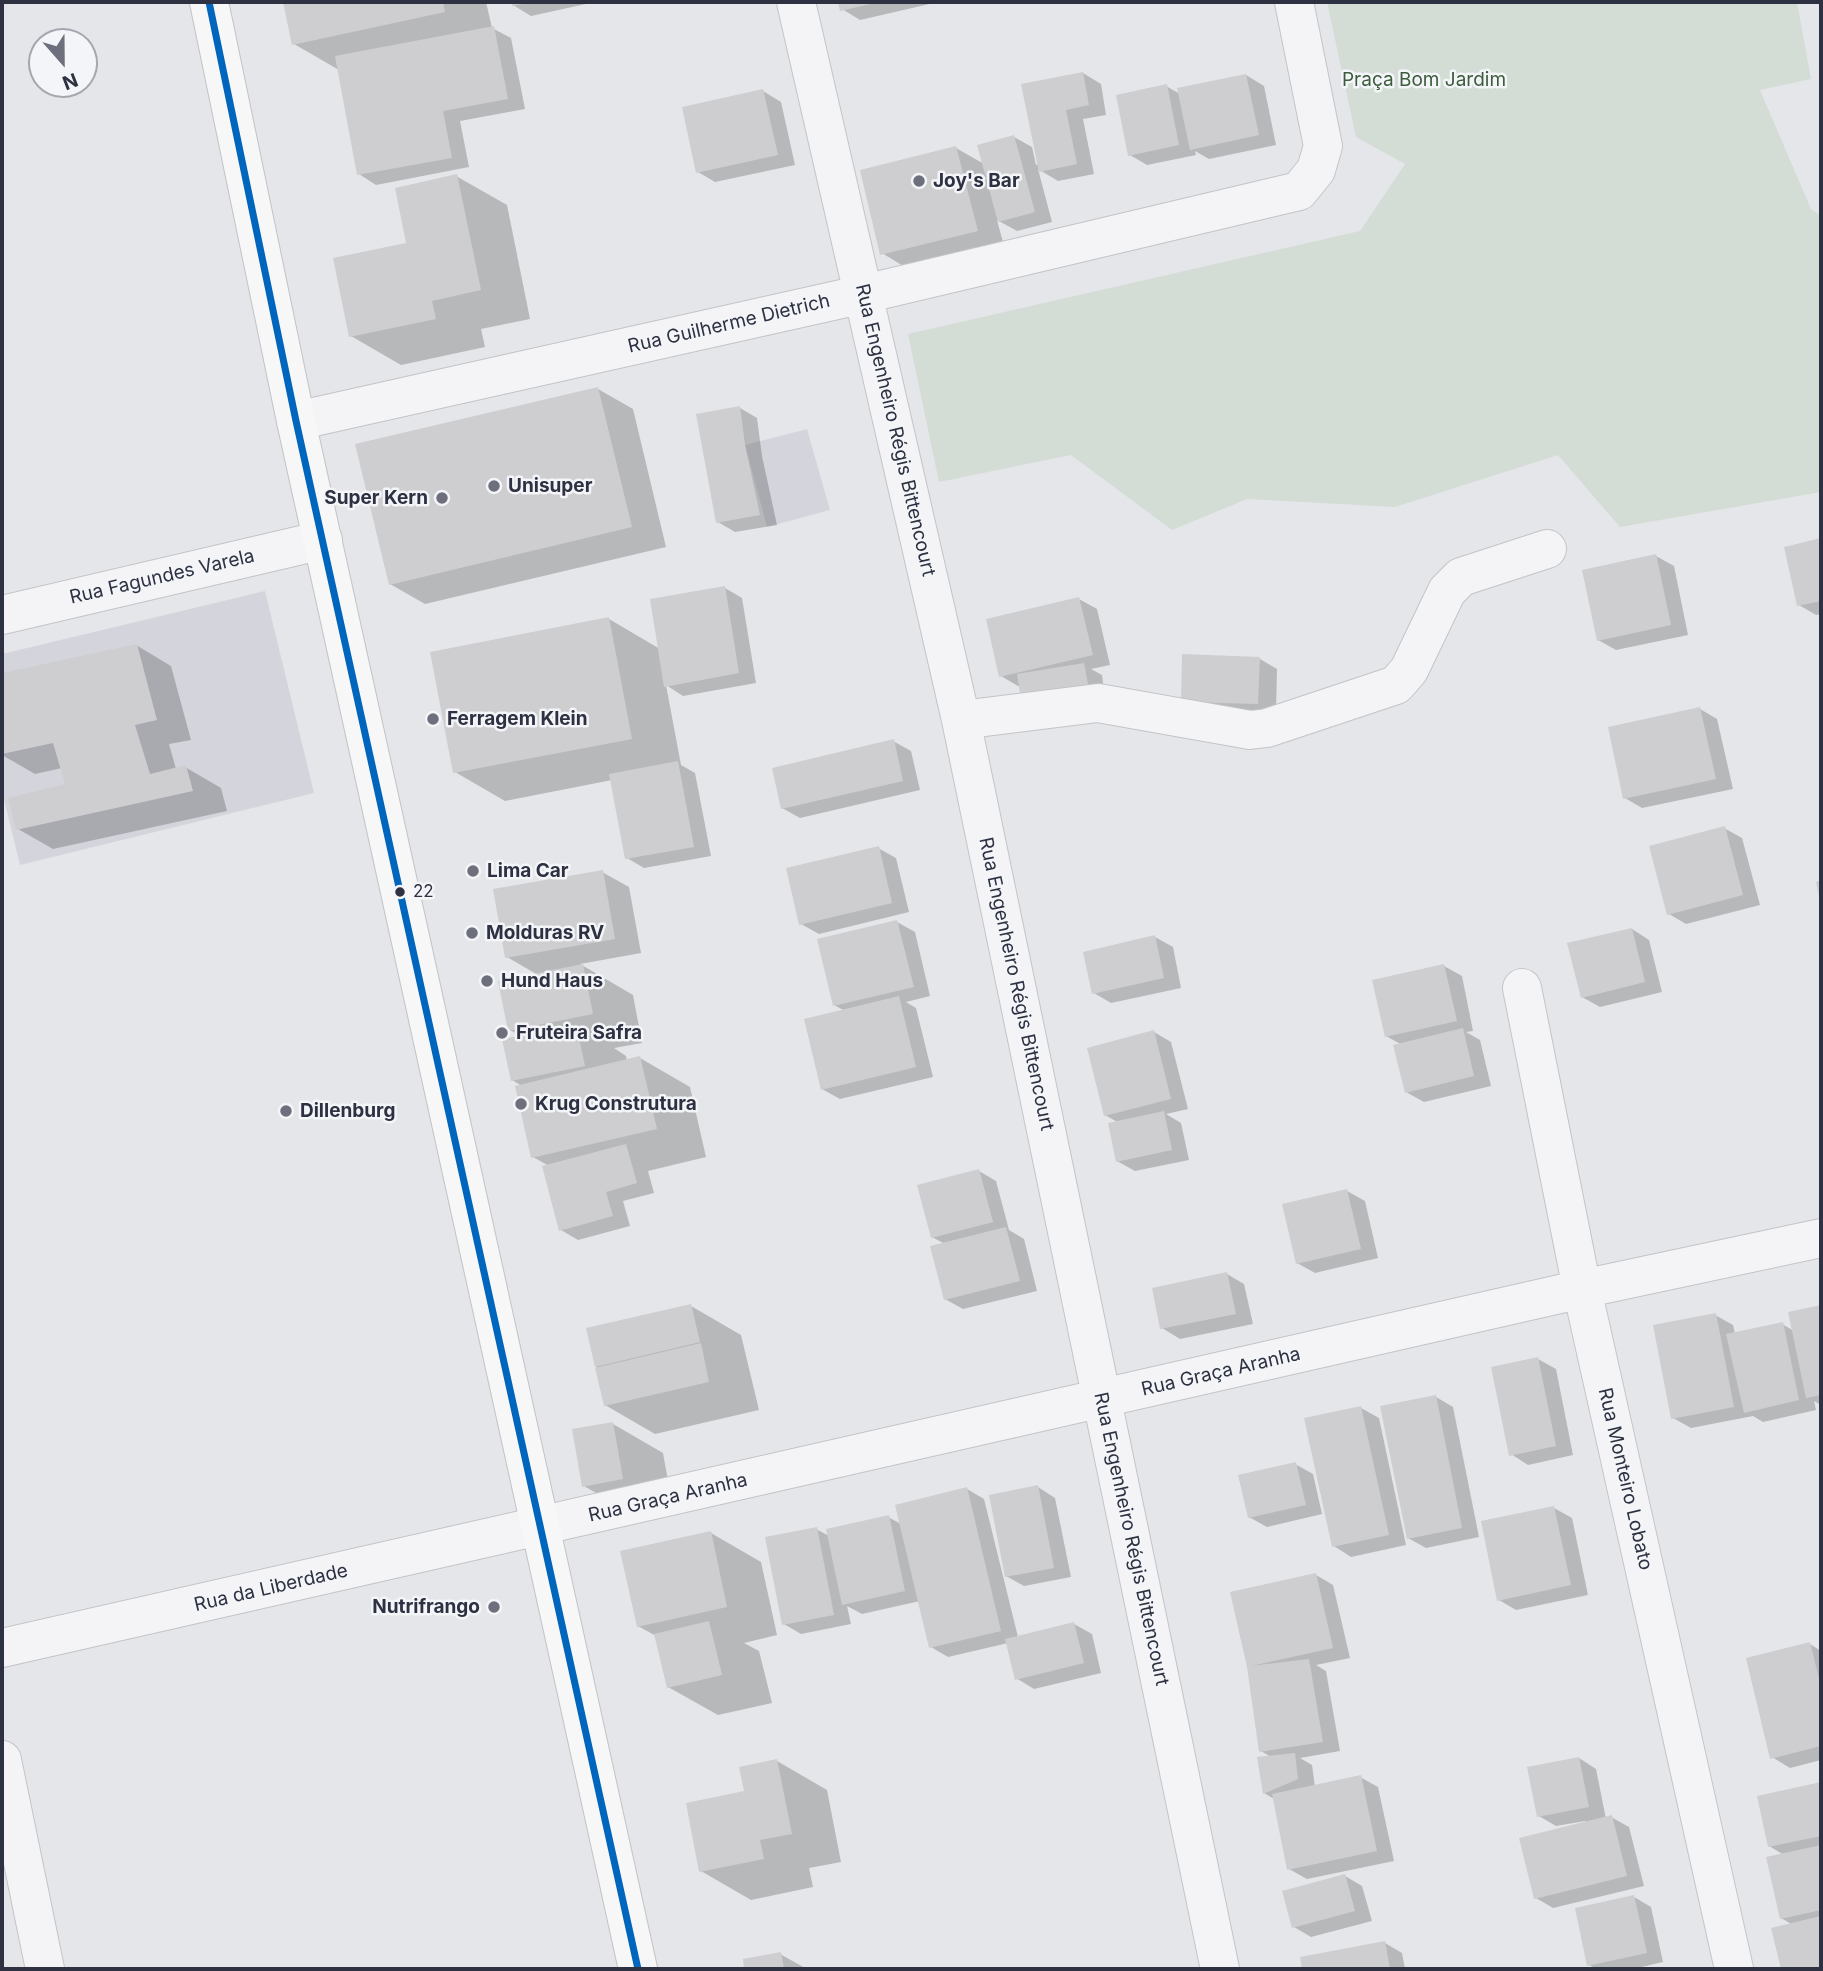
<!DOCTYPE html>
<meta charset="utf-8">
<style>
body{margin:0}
#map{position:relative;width:1823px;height:1971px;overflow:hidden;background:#e5e6e9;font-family:Inter,sans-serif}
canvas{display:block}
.frame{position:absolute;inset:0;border:4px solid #2d3141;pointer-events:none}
.north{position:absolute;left:28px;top:28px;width:70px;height:70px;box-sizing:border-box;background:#f4f5f8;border:2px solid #a4a7af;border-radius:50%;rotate:159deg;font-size:19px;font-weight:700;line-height:28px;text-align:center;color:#2d3141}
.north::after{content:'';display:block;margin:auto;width:24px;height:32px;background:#6d707c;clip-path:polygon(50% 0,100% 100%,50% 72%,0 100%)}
</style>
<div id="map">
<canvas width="1823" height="1971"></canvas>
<div class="frame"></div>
<div class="north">N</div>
</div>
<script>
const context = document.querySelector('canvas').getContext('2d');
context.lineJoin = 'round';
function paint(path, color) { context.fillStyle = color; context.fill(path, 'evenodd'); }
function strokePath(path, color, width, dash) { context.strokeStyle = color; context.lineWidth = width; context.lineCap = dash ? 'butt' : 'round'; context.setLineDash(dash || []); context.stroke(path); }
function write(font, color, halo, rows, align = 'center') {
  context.font = font + ' Inter,sans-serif'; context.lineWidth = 5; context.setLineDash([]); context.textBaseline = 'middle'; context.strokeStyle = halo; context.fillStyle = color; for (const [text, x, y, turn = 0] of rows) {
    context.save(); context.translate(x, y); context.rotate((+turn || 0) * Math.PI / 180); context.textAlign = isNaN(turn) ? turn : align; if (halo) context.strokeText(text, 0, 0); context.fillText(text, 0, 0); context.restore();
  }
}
const built = new Path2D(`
 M 807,429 L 830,510 L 767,527 L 745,445 Z
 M 265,591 L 314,793 L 20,865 L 2,791 L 2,654 Z`);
const green = new Path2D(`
 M 1327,2 L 1797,2 L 1811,79 L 1760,90 L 1811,209 L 1821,216 L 1821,492 L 1620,527 L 1558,455 L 1395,507 L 1247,499 L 1172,530 L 1071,455 L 939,482 L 908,334 L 1360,231 L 1405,164 L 1356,137 Z`);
const shadow = new Path2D(`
 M 285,2 L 486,2 L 492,28 L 511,38 L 525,109 L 460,121 L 469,167 L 376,185 L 359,174 L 339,70 L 294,44 Z
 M 512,2 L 595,2 L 531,16 L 513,5 Z
 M 840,2 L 934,2 L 934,3 L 860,20 L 842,9 Z
 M 1083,73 L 1101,84 L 1106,115 L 1083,119 L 1094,174 L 1058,181 L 1038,169 L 1052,222 L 1017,231 L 997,220 L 1004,246 L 908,269 L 882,253 L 956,148 L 984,164 L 1014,137 L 1032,147 L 1036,165 L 1039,164 Z
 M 1246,75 L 1264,86 L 1276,145 L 1209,159 L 1195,151 L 1196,155 L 1147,165 L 1130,155 L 1166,86 L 1180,94 Z
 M 763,91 L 781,102 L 795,165 L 715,182 L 698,172 Z
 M 456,176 L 507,205 L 530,319 L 481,329 L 485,347 L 401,365 L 351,336 L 409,244 Z
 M 598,389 L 633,409 L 666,547 L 425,604 L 390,584 Z
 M 740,408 L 757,418 L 762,456 L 777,525 L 735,532 L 718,522 Z
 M 1821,540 L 1821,614 L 1816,615 L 1799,605 L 1786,548 Z
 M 1656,556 L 1674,566 L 1688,635 L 1616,650 L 1598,640 Z
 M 725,588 L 742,598 L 756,683 L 683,696 L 666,685 L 681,765 L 695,773 L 711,856 L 644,868 L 627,858 L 612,780 L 505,801 L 455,772 L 609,619 L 660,649 Z
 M 1079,599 L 1097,609 L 1110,665 L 1091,669 L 1102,675 L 1106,705 L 1018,686 L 1001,676 Z
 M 136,645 L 171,666 L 191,740 L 169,744 L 176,769 L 185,767 L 221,788 L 227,811 L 53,849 L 18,829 L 67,786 L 62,768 L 35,774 L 2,755 L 2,675 Z
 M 1260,659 L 1277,669 L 1276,713 L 1200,711 L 1182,701 Z
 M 1700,709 L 1717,719 L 1733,789 L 1642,808 L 1625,798 Z
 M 893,741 L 911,751 L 920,790 L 800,818 L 782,808 Z
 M 1724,828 L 1742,838 L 1760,905 L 1686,924 L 1669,914 Z
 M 878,848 L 896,858 L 909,912 L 819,934 L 801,924 Z
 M 602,872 L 629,887 L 641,953 L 580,964 L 633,995 L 642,1043 L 614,1048 L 626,1056 L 627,1061 L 640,1058 L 690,1087 L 706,1157 L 648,1171 L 654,1193 L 623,1201 L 630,1226 L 578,1240 L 561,1230 L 549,1166 L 533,1157 L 522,1086 L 512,1080 L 522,1037 L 510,1030 L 538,975 L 507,957 Z
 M 897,922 L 915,932 L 930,996 L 906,1002 L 916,1008 L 933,1077 L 840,1099 L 822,1089 L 845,1011 L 834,1005 Z
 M 1632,929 L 1649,940 L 1662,992 L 1600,1007 L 1582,997 Z
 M 1155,937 L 1173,947 L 1181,988 L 1111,1003 L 1094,993 Z
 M 1444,966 L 1462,976 L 1473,1031 L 1466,1032 L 1480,1040 L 1491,1086 L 1424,1102 L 1406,1092 L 1402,1045 L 1386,1036 Z
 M 1154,1032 L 1171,1042 L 1188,1109 L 1166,1114 L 1181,1123 L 1189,1160 L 1135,1171 L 1117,1161 L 1119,1123 L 1105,1115 Z
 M 979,1171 L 996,1181 L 1009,1230 L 1024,1239 L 1037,1291 L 963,1309 L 945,1299 L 945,1244 L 932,1237 Z
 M 1347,1191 L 1365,1201 L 1378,1258 L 1315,1273 L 1297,1263 Z
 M 1227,1274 L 1244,1284 L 1253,1324 L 1180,1339 L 1162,1328 Z
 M 691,1306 L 741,1335 L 759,1410 L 655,1434 L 605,1405 L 588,1330 Z
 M 1821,1307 L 1821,1405 L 1814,1401 L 1816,1410 L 1763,1422 L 1753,1416 L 1691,1428 L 1673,1418 L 1715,1315 L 1733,1325 L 1735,1334 L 1782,1324 L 1794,1331 L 1790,1313 Z
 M 1538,1359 L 1556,1369 L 1573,1455 L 1528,1465 L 1511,1454 Z
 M 1436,1397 L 1453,1407 L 1479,1537 L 1426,1548 L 1408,1538 Z
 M 1361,1408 L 1379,1418 L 1406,1545 L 1351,1557 L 1334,1546 Z
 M 613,1424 L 663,1453 L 673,1508 L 634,1515 L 584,1486 Z
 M 1295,1464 L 1313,1474 L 1322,1514 L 1267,1527 L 1249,1517 Z
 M 1038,1487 L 1055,1498 L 1071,1577 L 1024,1586 L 1006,1576 Z
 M 967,1489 L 984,1499 L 1018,1637 L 1074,1624 L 1092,1634 L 1101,1673 L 1034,1689 L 1016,1678 L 1008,1643 L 948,1657 L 931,1647 L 920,1601 L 862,1614 L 847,1606 L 851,1624 L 801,1634 L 784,1624 L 816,1529 L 829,1536 L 888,1517 L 901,1524 Z
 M 1554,1508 L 1572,1518 L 1588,1595 L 1516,1610 L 1499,1600 Z
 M 711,1533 L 761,1562 L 777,1635 L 744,1643 L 759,1651 L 772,1703 L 718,1715 L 668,1687 L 656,1636 L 638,1626 Z
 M 1316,1575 L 1333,1585 L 1350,1658 L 1316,1665 L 1326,1671 L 1340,1751 L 1300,1758 L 1312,1765 L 1315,1787 L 1360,1777 L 1378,1787 L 1394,1861 L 1307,1879 L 1289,1869 L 1274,1799 L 1264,1793 L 1271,1757 L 1261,1751 L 1249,1667 Z
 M 1810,1644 L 1821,1651 L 1821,1760 L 1790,1768 L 1772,1757 Z
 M 1579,1758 L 1596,1769 L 1606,1819 L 1611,1817 L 1629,1827 L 1644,1886 L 1553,1908 L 1536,1898 L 1586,1824 L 1585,1821 L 1556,1826 L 1539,1816 Z
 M 777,1761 L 827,1790 L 841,1862 L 809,1868 L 813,1887 L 751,1900 L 701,1871 L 746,1793 Z
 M 1821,1784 L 1821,1969 L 1783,1969 L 1773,1929 L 1793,1925 L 1781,1918 L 1784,1855 L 1769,1846 L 1759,1797 Z
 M 1345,1876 L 1362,1886 L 1372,1921 L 1311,1937 L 1294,1927 Z
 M 1634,1897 L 1651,1907 L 1663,1962 L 1633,1969 L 1597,1969 L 1589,1965 Z
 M 1385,1943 L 1402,1953 L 1405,1969 L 1304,1969 L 1302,1958 Z
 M 780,1954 L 807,1969 L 746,1969 L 745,1960 Z`);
const building = new Path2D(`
 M 283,2 L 443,2 L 445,12 L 292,45 Z
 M 511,2 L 528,2 L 528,3 L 512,6 Z
 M 838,2 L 875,2 L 875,3 L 840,11 Z
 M 494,26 L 508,99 L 443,111 L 452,158 L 357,175 L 335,56 Z
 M 1083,72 L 1089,105 L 1066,110 L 1077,164 L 1039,172 L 1021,84 Z
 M 1246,74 L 1259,135 L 1190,150 L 1177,88 Z
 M 1167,84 L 1179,145 L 1128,156 L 1116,95 Z
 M 763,89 L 778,155 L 696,173 L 682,107 Z
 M 1014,135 L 1035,212 L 998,222 L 977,145 Z
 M 956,146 L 978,231 L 880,255 L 860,170 Z
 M 457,174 L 481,290 L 432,301 L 436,319 L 349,337 L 333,258 L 406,243 L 395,188 Z
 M 598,387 L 632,527 L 389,585 L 355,444 Z
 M 740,406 L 745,445 L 760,515 L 716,523 L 696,414 Z
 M 1821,538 L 1821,601 L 1797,606 L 1784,547 Z
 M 1656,554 L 1671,625 L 1597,641 L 1582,570 Z
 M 725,586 L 739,673 L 664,687 L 650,599 Z
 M 1079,597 L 1093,655 L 999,677 L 986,619 Z
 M 609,617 L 632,739 L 453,773 L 430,652 Z
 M 137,644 L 157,720 L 135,725 L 150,774 L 186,765 L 193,791 L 16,830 L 8,798 L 65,784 L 53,743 L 2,754 L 2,673 Z
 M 1182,654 L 1260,657 L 1258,704 L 1181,702 Z
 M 1084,663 L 1090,695 L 1022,707 L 1017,674 Z
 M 1700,707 L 1716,779 L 1623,799 L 1608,727 Z
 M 894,739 L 903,781 L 781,809 L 772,768 Z
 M 678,761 L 694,847 L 625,859 L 609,774 Z
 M 1725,826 L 1743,895 L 1667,915 L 1649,846 Z
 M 879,846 L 892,903 L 799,925 L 786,868 Z
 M 603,870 L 615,939 L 505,958 L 493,889 Z
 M 1821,880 L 1821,900 L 1820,900 L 1816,882 Z
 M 897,920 L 914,987 L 833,1006 L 817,939 Z
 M 1632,928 L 1645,982 L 1581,998 L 1567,943 Z
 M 1155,935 L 1164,978 L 1092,994 L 1083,952 Z
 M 583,964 L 593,1014 L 508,1031 L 498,981 Z
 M 1444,964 L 1457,1021 L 1385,1037 L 1372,980 Z
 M 899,996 L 916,1067 L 821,1090 L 804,1019 Z
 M 576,1025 L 585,1066 L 511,1081 L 502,1039 Z
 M 1463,1028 L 1474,1076 L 1405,1093 L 1393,1045 Z
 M 1154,1030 L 1171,1099 L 1104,1116 L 1087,1048 Z
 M 640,1056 L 657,1129 L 531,1158 L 515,1086 Z
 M 1164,1111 L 1172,1150 L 1116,1162 L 1108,1123 Z
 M 626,1144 L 637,1183 L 606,1192 L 613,1216 L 559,1231 L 542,1166 Z
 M 979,1169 L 993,1222 L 931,1238 L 917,1185 Z
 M 1347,1189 L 1361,1249 L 1296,1264 L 1282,1204 Z
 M 1006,1227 L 1020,1281 L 944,1300 L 930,1246 Z
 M 1227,1272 L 1236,1314 L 1160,1329 L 1152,1288 Z
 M 691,1304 L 700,1342 L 595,1367 L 586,1328 Z
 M 1821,1305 L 1821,1395 L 1806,1398 L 1788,1312 Z
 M 1716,1313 L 1734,1407 L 1671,1419 L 1653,1325 Z
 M 1783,1322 L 1799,1400 L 1744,1413 L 1726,1334 Z
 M 701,1343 L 709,1382 L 604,1406 L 595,1368 Z
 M 1538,1357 L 1556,1446 L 1509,1456 L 1491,1367 Z
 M 1436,1395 L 1462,1528 L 1407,1539 L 1380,1406 Z
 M 1361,1406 L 1389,1535 L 1332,1547 L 1304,1418 Z
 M 613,1422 L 623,1479 L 582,1487 L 572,1429 Z
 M 1296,1462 L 1306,1505 L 1248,1518 L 1238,1475 Z
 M 1038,1485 L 1054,1568 L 1005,1577 L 989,1495 Z
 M 967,1487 L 1001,1631 L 929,1648 L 895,1505 Z
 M 1554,1506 L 1571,1585 L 1497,1601 L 1481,1521 Z
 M 889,1515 L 905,1591 L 842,1605 L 826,1529 Z
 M 817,1527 L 834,1615 L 782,1625 L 765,1537 Z
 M 711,1531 L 727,1607 L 637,1627 L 620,1551 Z
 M 1316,1573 L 1333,1648 L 1251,1666 L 1309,1659 L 1323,1742 L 1259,1752 L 1247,1667 L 1230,1592 Z
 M 709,1621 L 722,1675 L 667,1688 L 654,1634 Z
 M 1074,1622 L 1084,1663 L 1015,1680 L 1005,1639 Z
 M 1810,1642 L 1821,1687 L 1821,1746 L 1770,1759 L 1746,1658 Z
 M 1295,1753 L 1298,1779 L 1263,1794 L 1257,1757 Z
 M 1579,1757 L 1589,1807 L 1537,1817 L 1527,1767 Z
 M 777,1759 L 792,1834 L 760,1840 L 764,1859 L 699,1872 L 686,1803 L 744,1791 L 739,1767 Z
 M 1361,1775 L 1377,1851 L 1287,1870 L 1272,1794 Z
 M 1821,1782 L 1821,1836 L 1768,1847 L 1757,1796 Z
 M 1612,1815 L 1627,1876 L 1534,1899 L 1519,1838 Z
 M 1821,1845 L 1821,1910 L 1780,1919 L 1766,1857 Z
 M 1345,1874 L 1355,1911 L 1292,1928 L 1282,1891 Z
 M 1634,1895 L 1647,1953 L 1587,1966 L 1575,1908 Z
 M 1821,1916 L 1821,1969 L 1781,1969 L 1771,1928 Z
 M 1385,1941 L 1390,1969 L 1302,1969 L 1300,1957 Z
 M 781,1952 L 784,1969 L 744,1969 L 743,1959 Z`);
const minor = new Path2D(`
 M 796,2 L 961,720 L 1220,1969
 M 296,421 L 864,294 L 1299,191 L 1316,170 L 1323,146 L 1294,2
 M 2,615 L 323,540
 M 961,720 L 1098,703 L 1250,730 L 1267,728 L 1396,685 L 1409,670 L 1447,591 L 1461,577 L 1547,549
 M 1522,988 L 1582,1289 L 1734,1969
 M 2,1648 L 1582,1289 L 1821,1238
 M 2,1760 L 45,1969`);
const major = new Path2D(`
 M 209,2 L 296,421 L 638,1969`);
const bus1 = new Path2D(`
 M 209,2 L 296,421 L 638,1969`);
const markers = [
 [919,181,7,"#6d707c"],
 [494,486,7,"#6d707c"],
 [442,498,7,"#6d707c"],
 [433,719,7,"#6d707c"],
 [473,871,7,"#6d707c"],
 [400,892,6,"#2d3141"],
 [472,933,7,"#6d707c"],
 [487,981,7,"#6d707c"],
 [502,1033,7,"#6d707c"],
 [521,1104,7,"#6d707c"],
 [286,1111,7,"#6d707c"],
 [494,1607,7,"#6d707c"]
];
const busNames = [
 ["22",413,892]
];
const parkNames = [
 ["Praça Bom Jardim",1424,80]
];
const poiNames = [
 ["Joy's Bar",933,181],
 ["Unisuper",508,486],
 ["Super Kern",428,498,"right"],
 ["Ferragem Klein",447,719],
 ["Lima Car",487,871],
 ["Molduras RV",486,933],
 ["Hund Haus",501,981],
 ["Fruteira Safra",516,1033],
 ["Krug Construtura",535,1104],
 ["Dillenburg",300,1111],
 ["Nutrifrango",480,1607,"right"]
];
const streetNames = [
 ["Rua Guilherme Dietrich",729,324,-13],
 ["Rua Engenheiro Régis Bittencourt",895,430,77],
 ["Rua Fagundes Varela",162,577,-13],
 ["Rua Engenheiro Régis Bittencourt",1016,984,78],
 ["Rua Graça Aranha",1221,1372,-13],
 ["Rua Monteiro Lobato",1625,1479,77],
 ["Rua Graça Aranha",668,1498,-13],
 ["Rua Engenheiro Régis Bittencourt",1131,1539,78],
 ["Rua da Liberdade",271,1588,-13]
];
paint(built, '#d4d5dc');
paint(green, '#d4dcd6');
paint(shadow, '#0003');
paint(building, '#ceced1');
strokePath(minor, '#c3c4c7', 40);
strokePath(major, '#c2c3c6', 40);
strokePath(minor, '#f4f4f6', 38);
strokePath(major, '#f7f7f8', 38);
strokePath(bus1, '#0065bd', 7);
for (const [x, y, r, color] of markers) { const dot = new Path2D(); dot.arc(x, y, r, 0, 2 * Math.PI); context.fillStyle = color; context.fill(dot); strokePath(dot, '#f4f5f8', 2.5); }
write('17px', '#2d3141', '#f4f5f8', busNames, 'left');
write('19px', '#3c5c3c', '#f4f5f8', parkNames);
write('bold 19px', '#2d3141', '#f4f5f8', poiNames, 'left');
write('19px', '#2d3141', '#f4f5f8', streetNames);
</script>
